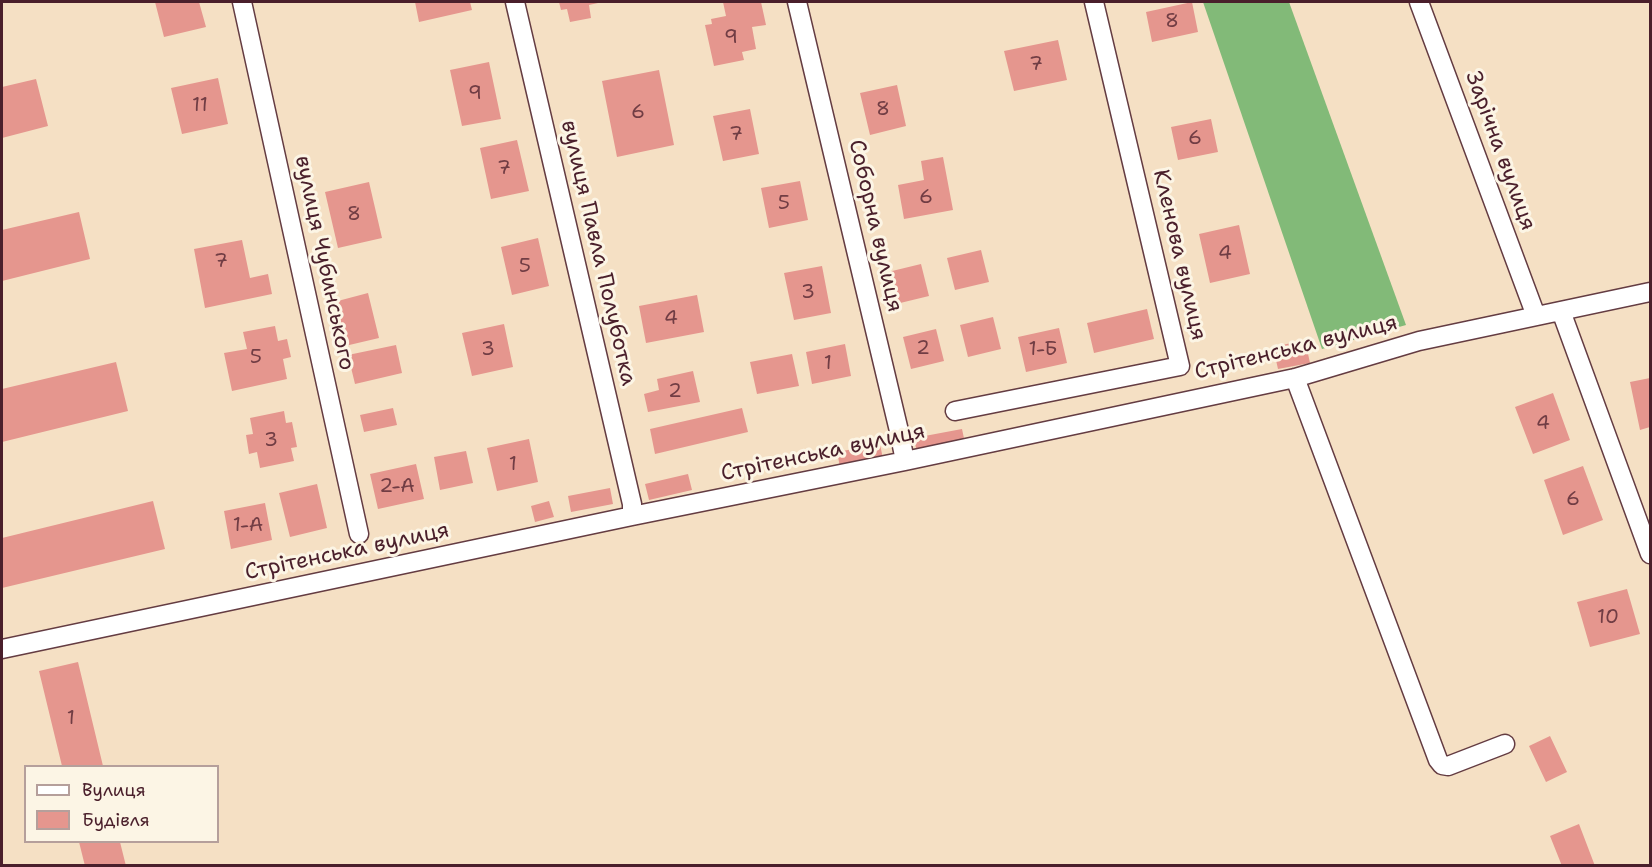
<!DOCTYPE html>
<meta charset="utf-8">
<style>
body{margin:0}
#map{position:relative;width:1652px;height:867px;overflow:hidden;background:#f5e0c4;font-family:"Shantell Sans",sans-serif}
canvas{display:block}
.frame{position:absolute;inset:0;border:3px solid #4a1f2b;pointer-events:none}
.legend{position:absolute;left:24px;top:765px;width:195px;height:78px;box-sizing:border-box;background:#fcf5e5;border:2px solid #b59f9b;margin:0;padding:8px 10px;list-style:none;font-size:18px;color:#4a1f2b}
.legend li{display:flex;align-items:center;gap:12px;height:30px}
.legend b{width:30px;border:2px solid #b59f9b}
</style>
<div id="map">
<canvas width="1652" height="867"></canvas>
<div class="frame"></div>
<ul class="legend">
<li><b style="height:8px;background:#fff"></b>Вулиця</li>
<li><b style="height:16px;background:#e5968e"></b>Будівля</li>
</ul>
</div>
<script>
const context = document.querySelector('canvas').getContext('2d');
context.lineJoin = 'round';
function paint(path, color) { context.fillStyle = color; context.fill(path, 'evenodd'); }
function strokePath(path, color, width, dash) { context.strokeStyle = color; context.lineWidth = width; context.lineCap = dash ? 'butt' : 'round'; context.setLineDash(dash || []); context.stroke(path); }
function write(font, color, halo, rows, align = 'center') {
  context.font = font + ' "Shantell Sans",sans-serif'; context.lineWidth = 6; context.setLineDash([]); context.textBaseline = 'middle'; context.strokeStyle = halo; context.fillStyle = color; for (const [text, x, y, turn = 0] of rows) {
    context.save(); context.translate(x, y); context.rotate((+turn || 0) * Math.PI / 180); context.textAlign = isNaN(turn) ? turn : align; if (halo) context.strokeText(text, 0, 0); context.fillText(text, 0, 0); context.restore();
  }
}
const forest = new Path2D(`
 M 1203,2 L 1289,2 L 1406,325 L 1322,349 Z`);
const building = new Path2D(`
 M 155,2 L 199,2 L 206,27 L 164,37 Z
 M 415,2 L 470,2 L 472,10 L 419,22 Z
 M 559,2 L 598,2 L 598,3 L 589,5 L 591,18 L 570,22 L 567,9 L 561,10 Z
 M 723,2 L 761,2 L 766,25 L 752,27 L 756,49 L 742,52 L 744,60 L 714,66 L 705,25 L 712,24 L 711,19 L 726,16 Z
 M 1192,2 L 1198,32 L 1152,42 L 1146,12 Z
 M 1058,40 L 1067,80 L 1014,91 L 1004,51 Z
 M 489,62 L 501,119 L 462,126 L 450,70 Z
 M 659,70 L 674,145 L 617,157 L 602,81 Z
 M 218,78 L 228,124 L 182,134 L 171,88 Z
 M 36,79 L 48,126 L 2,138 L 2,87 Z
 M 897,85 L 906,126 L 870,135 L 860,93 Z
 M 750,109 L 759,154 L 723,161 L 713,116 Z
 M 1211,119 L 1218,152 L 1178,160 L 1171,127 Z
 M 517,140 L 529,191 L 491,199 L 480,148 Z
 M 943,157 L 953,210 L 904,219 L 898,185 L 924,180 L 921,161 Z
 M 800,181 L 808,220 L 769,228 L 761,188 Z
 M 369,182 L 382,238 L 338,248 L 325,192 Z
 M 79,212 L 90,259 L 2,281 L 2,230 Z
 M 1239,225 L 1250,274 L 1210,283 L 1199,234 Z
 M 538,238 L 549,286 L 512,295 L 501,247 Z
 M 242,240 L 250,278 L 268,274 L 272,294 L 205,308 L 194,249 Z
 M 981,250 L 989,282 L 955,290 L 947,258 Z
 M 921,264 L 929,296 L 896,304 L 888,272 Z
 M 822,266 L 831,313 L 794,320 L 784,273 Z
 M 368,293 L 379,338 L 345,346 L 334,302 Z
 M 697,295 L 704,332 L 646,343 L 639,306 Z
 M 1147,309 L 1154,339 L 1094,353 L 1087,323 Z
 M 993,317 L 1001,349 L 968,357 L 960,325 Z
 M 504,324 L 513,367 L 472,376 L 462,333 Z
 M 275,326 L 278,341 L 287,339 L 291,357 L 283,359 L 287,379 L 232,391 L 224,353 L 247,349 L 243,332 Z
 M 1059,328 L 1067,363 L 1026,372 L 1018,337 Z
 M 936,329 L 944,361 L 911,369 L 903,337 Z
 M 1305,340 L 1310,363 L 1278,369 L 1273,347 Z
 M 845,344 L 851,376 L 812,384 L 806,352 Z
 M 396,345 L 402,373 L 355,384 L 348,355 Z
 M 792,354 L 799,386 L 757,394 L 750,362 Z
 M 116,362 L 128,411 L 2,442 L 2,389 Z
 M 693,371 L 700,402 L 648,412 L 644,394 L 659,390 L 657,379 Z
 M 1650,378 L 1650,427 L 1640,430 L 1630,382 Z
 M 1553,393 L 1570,440 L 1533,454 L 1515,407 Z
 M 393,408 L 397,425 L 364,432 L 360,415 Z
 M 742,408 L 748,432 L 655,454 L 650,429 Z
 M 284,411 L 286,423 L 292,422 L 297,447 L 291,448 L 294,461 L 260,468 L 257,452 L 249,454 L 246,435 L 253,434 L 250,418 Z
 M 962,429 L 965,443 L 917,453 L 914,438 Z
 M 529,439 L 538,482 L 497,491 L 487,448 Z
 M 880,444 L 883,459 L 840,467 L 837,452 Z
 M 466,451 L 473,483 L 440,490 L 434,457 Z
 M 416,464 L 424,499 L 378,509 L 370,474 Z
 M 1583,466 L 1603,520 L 1563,535 L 1544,480 Z
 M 688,474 L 692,490 L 649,500 L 645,484 Z
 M 317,484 L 327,528 L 290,537 L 279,493 Z
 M 610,488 L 613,504 L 571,512 L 568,496 Z
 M 153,501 L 165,549 L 2,588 L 2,538 Z
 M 549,501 L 554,517 L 535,522 L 531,506 Z
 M 265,503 L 272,540 L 231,549 L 224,511 Z
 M 1627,589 L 1640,634 L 1590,647 L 1577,602 Z
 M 78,662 L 103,766 L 62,766 L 39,671 Z
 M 1550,736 L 1567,772 L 1546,782 L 1529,746 Z
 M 1579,824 L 1595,866 L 1562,866 L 1550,836 Z
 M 79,842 L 120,842 L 126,866 L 85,866 Z`);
const street = new Path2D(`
 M 242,2 L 359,534
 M 515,2 L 632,504 L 632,516
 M 797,2 L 899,431 L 905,461
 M 1419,2 L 1536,316
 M 1561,311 L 1650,554
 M 1295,378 L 1438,760 L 1442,765 L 1448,766 L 1505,744
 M 955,411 L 1180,366 L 1094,2
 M 2,649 L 632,516 L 905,461 L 1295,378 L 1419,341 L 1650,292`);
const numberNames = [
 ["8",1172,22],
 ["9",731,38],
 ["7",1036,65],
 ["9",475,94],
 ["11",200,106],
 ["8",883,110],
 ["6",638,113],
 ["7",736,135],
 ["6",1195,139],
 ["7",504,169],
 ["6",926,198],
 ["5",784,204],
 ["8",354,215],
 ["4",1225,254],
 ["7",221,262],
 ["5",525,267],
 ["3",808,293],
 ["4",671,319],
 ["2",923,349],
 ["3",488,350],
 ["1-Б",1043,350],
 ["5",256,358],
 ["1",828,364],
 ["2",675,392],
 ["4",1543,424],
 ["3",271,441],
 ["1",513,465],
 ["2-А",397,487],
 ["6",1573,500],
 ["1-А",248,526],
 ["10",1608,618],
 ["1",71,719]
];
const streetNames = [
 ["Зарічна вулиця",1500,151,70],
 ["Соборна вулиця",875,226,77],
 ["вулиця Павла Полуботка",598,253,77],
 ["Кленова вулиця",1179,255,77],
 ["вулиця Чубинського",324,263,78],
 ["Стрітенська вулиця",1296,348,-14],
 ["Стрітенська вулиця",823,453,-12],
 ["Стрітенська вулиця",347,552,-12]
];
paint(forest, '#82ba78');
paint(building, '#e5968e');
strokePath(street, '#643c42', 21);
strokePath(street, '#fff', 18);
write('20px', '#713d44', null, numberNames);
write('22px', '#4a1f2b', '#fcf5e5', streetNames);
</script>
